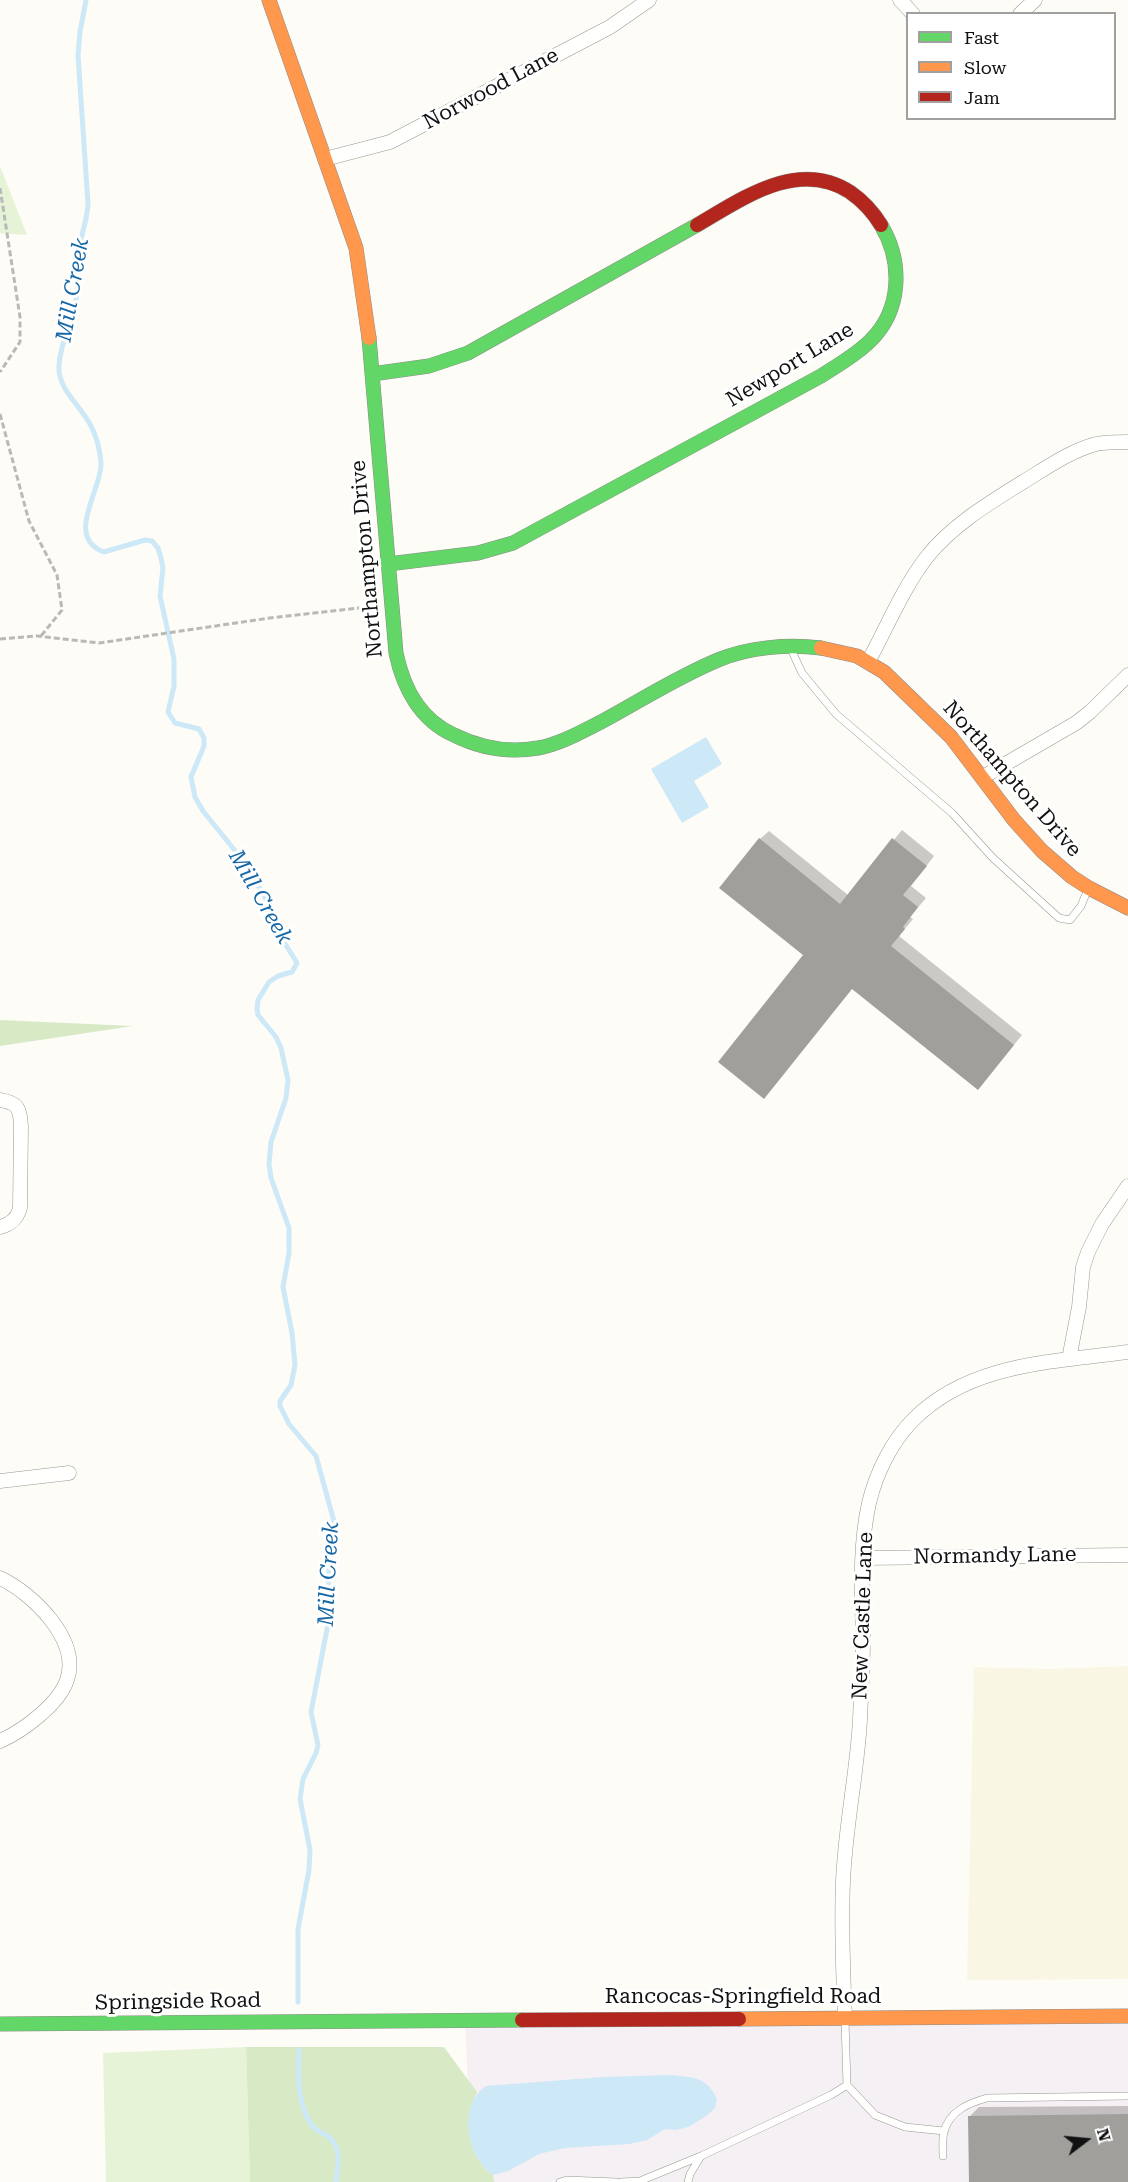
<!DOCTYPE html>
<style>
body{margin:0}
#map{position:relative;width:1128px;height:2182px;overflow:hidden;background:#fdfcf7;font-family:"Roboto Serif",serif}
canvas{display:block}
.legend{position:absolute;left:906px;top:12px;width:210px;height:108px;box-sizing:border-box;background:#fff;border:2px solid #a0a0a0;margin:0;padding:8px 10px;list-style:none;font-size:18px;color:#111}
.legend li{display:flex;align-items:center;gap:12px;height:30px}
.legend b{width:30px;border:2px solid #a0a0a0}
.north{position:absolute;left:1056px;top:2110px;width:60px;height:60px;-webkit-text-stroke:4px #fff;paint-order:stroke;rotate:74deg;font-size:16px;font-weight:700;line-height:24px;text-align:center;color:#111}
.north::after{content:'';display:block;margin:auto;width:21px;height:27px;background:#111;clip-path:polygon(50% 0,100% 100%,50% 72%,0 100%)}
</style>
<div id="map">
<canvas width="1128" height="2182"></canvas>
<ul class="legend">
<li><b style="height:8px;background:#63d668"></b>Fast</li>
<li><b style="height:8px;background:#ff974d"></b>Slow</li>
<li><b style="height:8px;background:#b3261e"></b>Jam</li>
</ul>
<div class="north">N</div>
</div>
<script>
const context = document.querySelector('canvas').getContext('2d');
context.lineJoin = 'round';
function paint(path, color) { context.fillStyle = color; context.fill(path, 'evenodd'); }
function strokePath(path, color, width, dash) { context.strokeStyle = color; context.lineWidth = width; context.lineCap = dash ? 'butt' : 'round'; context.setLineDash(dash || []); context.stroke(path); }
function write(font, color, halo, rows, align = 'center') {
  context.font = font + ' "Roboto Serif",serif'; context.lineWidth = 6; context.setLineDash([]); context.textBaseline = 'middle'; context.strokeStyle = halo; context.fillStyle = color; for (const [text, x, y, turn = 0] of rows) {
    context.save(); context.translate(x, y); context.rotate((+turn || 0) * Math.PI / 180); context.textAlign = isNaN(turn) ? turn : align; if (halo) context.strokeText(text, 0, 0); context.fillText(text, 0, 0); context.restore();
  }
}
const industrial = new Path2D(`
 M 1128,2016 L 1128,2182 L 472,2182 L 465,2020 Z`);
const farmland = new Path2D(`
 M 1128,1666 L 1128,1979 L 967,1980 L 974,1667 L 1049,1669 Z`);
const green = new Path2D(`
 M 0,166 L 27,235 L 0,233 Z
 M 246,2047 L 250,2182 L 106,2182 L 103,2053 Z`);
const forest = new Path2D(`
 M 0,1020 L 133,1026 L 0,1046 Z
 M 246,2047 L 444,2047 L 477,2092 C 464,2120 467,2157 493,2175 L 494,2182 L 250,2182 Z`);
const water = new Path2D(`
 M 706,737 L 722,764 L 694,781 L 709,807 L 682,823 L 651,769 Z
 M 671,2075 C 694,2078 706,2076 717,2099 L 715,2108 L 706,2116 L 688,2127 L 676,2130 L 665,2129 L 647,2140 L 629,2144 L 565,2148 L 539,2154 L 508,2171 L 493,2175 C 467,2157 457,2106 486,2086 L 603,2077 Z`);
const shadow = new Path2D(`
 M 902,830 L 934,856 L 911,886 L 926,898 L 910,917 L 913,919 L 899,936 L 1022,1035 L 986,1079 L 805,955 L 760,839 L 769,831 L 848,895 Z
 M 1128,2106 L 1128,2182 L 970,2182 L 970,2116 L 979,2107 Z`);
const stream = new Path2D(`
 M 86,0 L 80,32 L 78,55 L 88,204 C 87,223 79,239 78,258 C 77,270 79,282 77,294 C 73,318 61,340 59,365 C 57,388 79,404 90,424 C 96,435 100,450 101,463 C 102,490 64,537 104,552 L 145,540 L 152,541 L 158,548 L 161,558 L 163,568 L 160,596 L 174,659 L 174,686 L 168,712 L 175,723 L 199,729 L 204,738 L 204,746 L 191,777 L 195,797 L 203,811 L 245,863 L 271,908 L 284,942 L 297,963 L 292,972 L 278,976 L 269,982 L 258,1000 L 257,1009 L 258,1015 L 276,1037 L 281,1048 L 288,1080 L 286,1098 L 271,1142 L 269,1164 L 271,1178 L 289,1228 L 289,1253 L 283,1287 L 292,1333 L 295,1365 L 291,1385 L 280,1401 L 280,1406 L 289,1424 L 316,1456 L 335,1525 L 329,1561 L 328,1624 L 311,1712 L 318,1745 L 316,1753 L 303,1779 L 300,1799 L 310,1850 L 309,1870 L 298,1929 L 298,2002
 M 299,2050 C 298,2075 297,2102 311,2124 C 315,2130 320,2132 326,2135 C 343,2146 338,2165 336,2182`);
const building = new Path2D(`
 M 759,838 L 840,904 L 892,838 L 927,866 L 903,895 L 918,907 L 903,927 L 905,929 L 891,946 L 1014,1045 L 978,1090 L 852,989 L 764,1099 L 718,1062 L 803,955 L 719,888 Z
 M 1128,2114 L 1128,2182 L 969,2182 L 968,2116 Z`);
const path = new Path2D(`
 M 0,188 L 20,317 L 20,342 L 0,372
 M 0,414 L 29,521 L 57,575 L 62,610 L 41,636
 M 0,639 L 37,636 L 99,643 L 270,618 L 376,606`);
const lane = new Path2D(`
 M 791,649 L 802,673 L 836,714 L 952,813 L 993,858 L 1059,918 L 1070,920 L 1081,906 L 1088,889
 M 847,2085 L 875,2115 L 905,2127 L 944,2131
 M 943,2156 C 943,2148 942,2139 944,2132 C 949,2111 969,2103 987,2098 L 1128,2096
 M 560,2182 L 567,2180 L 616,2182
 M 621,2182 L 640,2181 L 701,2156
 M 688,2182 L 690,2174 L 701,2156 L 831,2095 L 847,2085 L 845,2020`);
const street = new Path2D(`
 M 900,0 L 913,14
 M 1020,14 L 1035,0
 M 325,159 L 390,142 L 610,27 L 649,0
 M 868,662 C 887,627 902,590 926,558 C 951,526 989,503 1023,482 C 1046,468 1070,451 1096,444 C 1106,442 1117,442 1128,442
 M 983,777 L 1076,723 L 1090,712 L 1128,675
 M 0,1100 C 18,1103 20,1108 21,1126 L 20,1208 C 17,1219 11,1224 0,1227
 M 1069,1359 L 1079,1307 L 1083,1267 L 1088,1252 L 1102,1224 L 1128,1186
 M 0,1481 L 69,1473
 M 863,1558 L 1128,1555
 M 0,1578 C 32,1593 81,1640 67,1680 C 59,1704 23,1731 0,1741
 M 845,2018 C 843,1972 841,1927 843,1882 C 845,1828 857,1774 860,1720 C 861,1693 863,1666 863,1639 C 862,1593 859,1548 869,1503 C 876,1474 891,1442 913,1420 C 969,1363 1053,1362 1128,1352`);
const fast = new Path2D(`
 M 369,338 L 396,653 C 403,687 420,720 454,735 C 480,748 509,753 538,748 C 560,744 581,732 601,722 C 640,701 677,677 718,660 C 749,647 788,644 821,648
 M 372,374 L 429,366 L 468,353 L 697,225
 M 388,564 L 478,553 L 513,543 L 821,376 C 838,365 856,355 870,341 C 902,310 903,262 881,225
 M 0,2024 L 522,2020`);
const slow = new Path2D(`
 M 269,0 L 356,248 L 369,338
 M 821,648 L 857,656 L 884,672 L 951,737 L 1014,820 L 1042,851 L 1072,877 L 1089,888 L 1128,908
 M 739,2019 L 1128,2016`);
const jam = new Path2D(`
 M 697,225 C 742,199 798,158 850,192 C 863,201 873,212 881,225
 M 522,2020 L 739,2019`);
const streetNames = [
 ["Norwood Lane",491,89,-28],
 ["Newport Lane",790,365,-31],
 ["Northampton Drive",367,559,-95],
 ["Northampton Drive",1012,779,49],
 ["Normandy Lane",995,1556,-1],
 ["New Castle Lane",863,1616,-88],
 ["Rancocas-Springfield Road",743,1997],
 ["Springside Road",178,2002,-1]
];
const waterNames = [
 ["Mill Creek",73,290,-80],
 ["Mill Creek",260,897,60],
 ["Mill Creek",329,1574,-87]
];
paint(industrial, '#f5f0f3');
paint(farmland, '#f9f7e4');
paint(green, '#e7f3d7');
paint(forest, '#d8eac5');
paint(water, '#cde8f7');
paint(shadow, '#0003');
strokePath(stream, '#cde8f7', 5);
paint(building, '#a19f9c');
strokePath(lane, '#979795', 8);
strokePath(street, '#979795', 15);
strokePath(fast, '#8e8d8b', 15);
strokePath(slow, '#8e8d8b', 15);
strokePath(jam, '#8e8d8b', 15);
strokePath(path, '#b9b9b8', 3, [6, 3]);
strokePath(lane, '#fffffe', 7);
strokePath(street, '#fffffe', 14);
strokePath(fast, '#63d668', 14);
strokePath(slow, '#ff974d', 14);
strokePath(jam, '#b3261e', 14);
write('21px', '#111', '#fff', streetNames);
write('italic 22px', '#1768a6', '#fff', waterNames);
</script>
